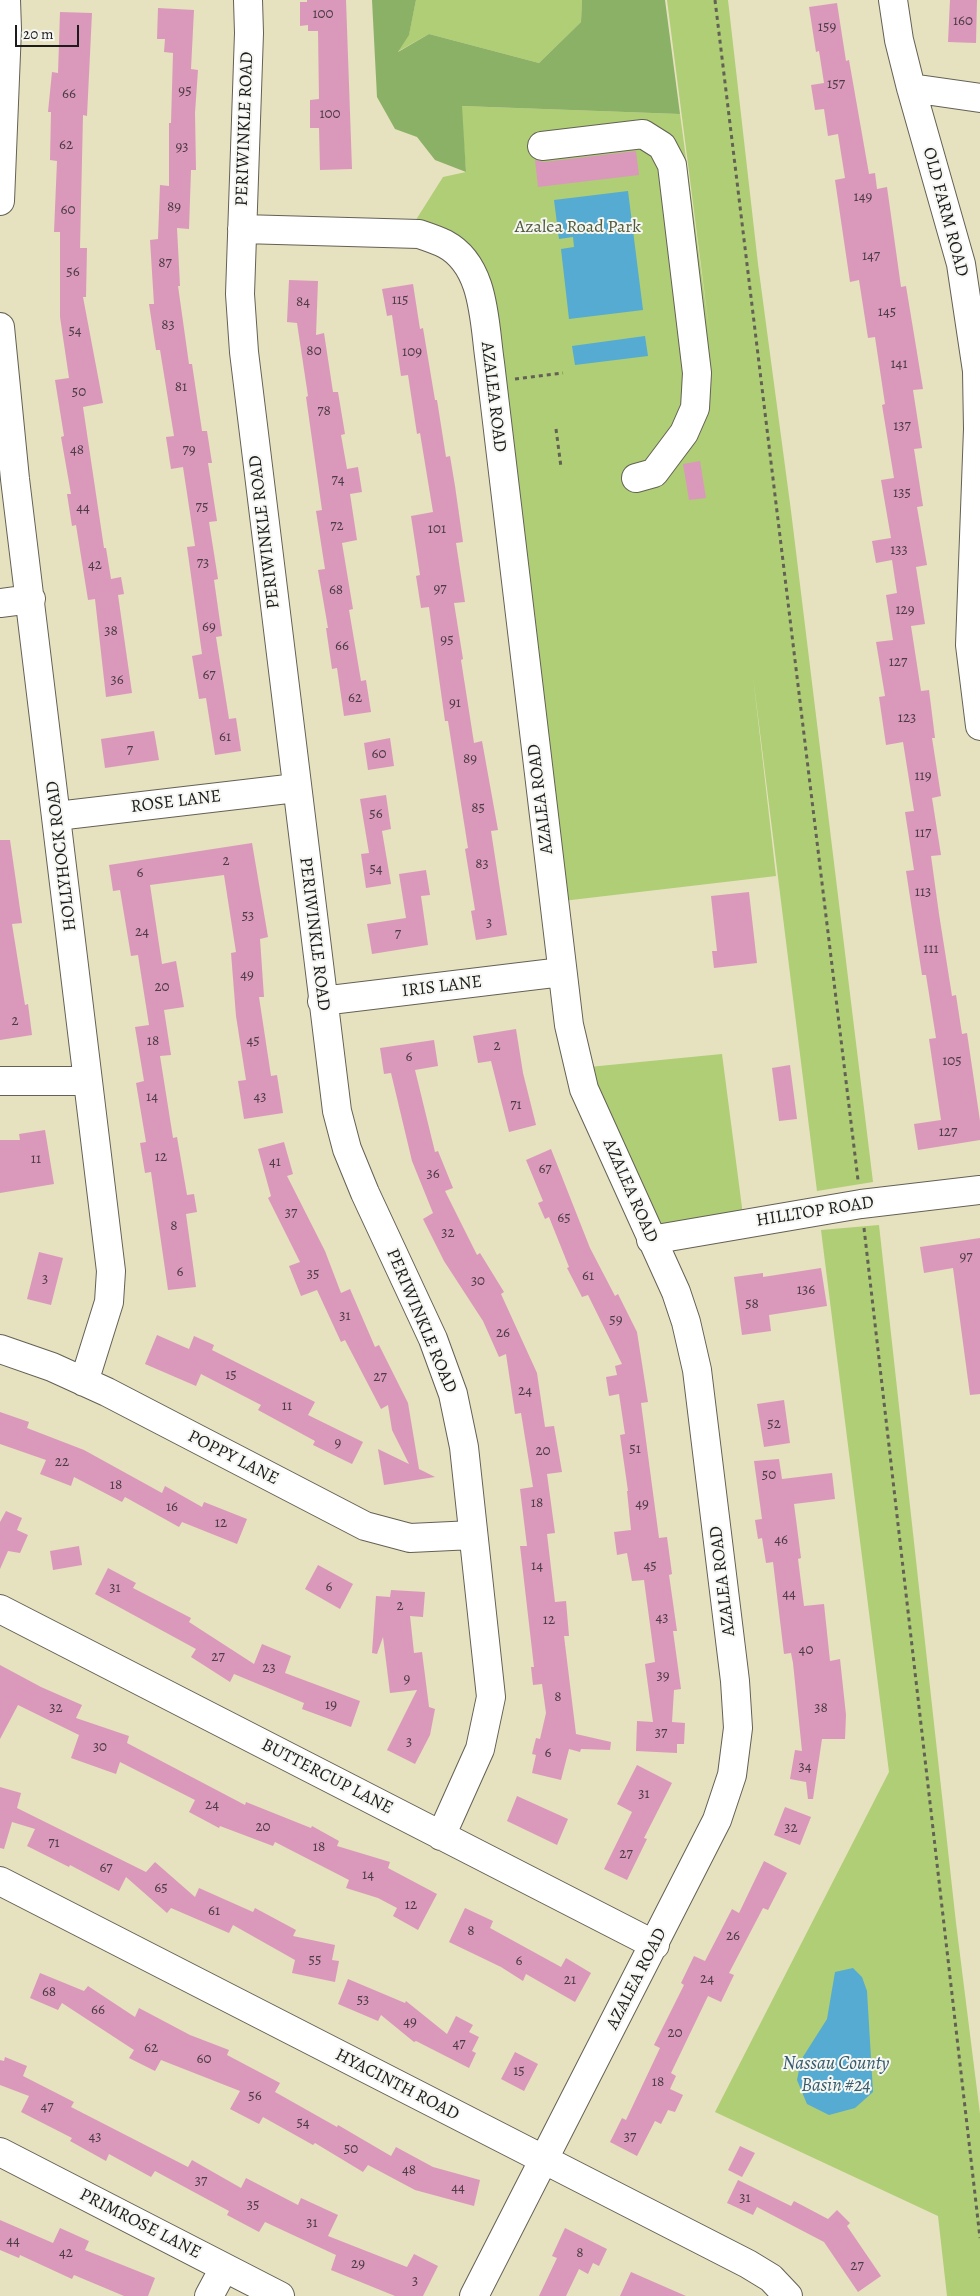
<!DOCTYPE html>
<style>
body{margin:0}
#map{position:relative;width:980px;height:2296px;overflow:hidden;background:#e6e1bf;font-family:Alegreya,serif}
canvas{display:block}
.scale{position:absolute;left:15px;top:25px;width:64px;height:22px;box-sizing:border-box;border:2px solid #1c1c1c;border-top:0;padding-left:6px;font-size:15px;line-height:18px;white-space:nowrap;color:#1c1c1c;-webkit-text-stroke:4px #f6f6f2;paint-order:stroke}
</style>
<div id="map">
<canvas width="980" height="2296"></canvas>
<div class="scale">20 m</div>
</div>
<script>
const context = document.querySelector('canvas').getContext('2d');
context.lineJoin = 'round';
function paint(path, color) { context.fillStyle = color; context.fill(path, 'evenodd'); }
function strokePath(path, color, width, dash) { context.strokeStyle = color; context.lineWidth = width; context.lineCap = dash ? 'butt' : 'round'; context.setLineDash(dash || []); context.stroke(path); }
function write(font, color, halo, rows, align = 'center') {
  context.font = font + ' Alegreya,serif'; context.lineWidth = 4; context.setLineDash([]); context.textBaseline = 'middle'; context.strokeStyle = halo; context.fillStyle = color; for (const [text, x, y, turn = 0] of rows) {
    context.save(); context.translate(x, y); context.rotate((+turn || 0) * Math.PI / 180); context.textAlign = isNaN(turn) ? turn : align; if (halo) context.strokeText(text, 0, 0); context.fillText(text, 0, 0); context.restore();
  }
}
const green = new Path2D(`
 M 416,0 L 582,0 L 581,22 L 539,63 L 429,34 L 397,52 L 409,34 Z
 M 667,0 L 728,0 L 758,264 L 791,511 L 873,1182 L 817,1191 L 753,676 L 776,876 L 554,902 L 475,280 L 407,234 L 443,177 L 466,172 L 461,106 L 680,114 L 711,344 Z
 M 722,1054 L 744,1223 L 651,1240 L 579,1068 Z
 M 879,1225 L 956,1923 L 980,2114 L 980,2296 L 947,2296 L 938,2216 L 715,2112 L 889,1772 L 821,1230 Z`);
const forest = new Path2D(`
 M 372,0 L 416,0 L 409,35 L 398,52 L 429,34 L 539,63 L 581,22 L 582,0 L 665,0 L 680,114 L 462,106 L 466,172 L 435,160 L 417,137 L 395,129 L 377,97 Z`);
const water = new Path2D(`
 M 628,191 L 643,310 L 569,319 L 561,249 L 574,247 L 573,237 L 559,239 L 554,200 Z
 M 645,336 L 648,356 L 575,365 L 572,346 Z
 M 853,1968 L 862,1977 L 867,1991 L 873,2092 L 855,2108 L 829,2115 L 807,2104 L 797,2080 L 801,2060 L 827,2019 L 835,1972 Z`);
const building = new Path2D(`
 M 307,0 L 346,0 L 352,169 L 320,170 L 319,128 L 310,128 L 310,100 L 319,99 L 318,31 L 308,31 L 308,25 L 300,26 L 300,2 L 307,2 Z
 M 950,0 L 977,0 L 976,43 L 948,42 Z
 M 837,3 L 846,61 L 849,60 L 869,174 L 875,173 L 877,189 L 887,187 L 901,287 L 906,286 L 923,389 L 913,390 L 922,448 L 914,449 L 923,506 L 917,507 L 927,565 L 916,567 L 925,624 L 911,626 L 921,691 L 929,690 L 935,738 L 932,738 L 941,796 L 932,798 L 941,855 L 931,856 L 939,914 L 952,996 L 956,995 L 962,1034 L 967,1033 L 980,1121 L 980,1140 L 918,1150 L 914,1124 L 941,1120 L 929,1039 L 936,1038 L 926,975 L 922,975 L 906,871 L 914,870 L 905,812 L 914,811 L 903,742 L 886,745 L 879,697 L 885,696 L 876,642 L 893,640 L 886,595 L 897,593 L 892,560 L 876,563 L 872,541 L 891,538 L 881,480 L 894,478 L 882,405 L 885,404 L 875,337 L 868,338 L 859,280 L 850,282 L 835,180 L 845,178 L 838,134 L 828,136 L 824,109 L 815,110 L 811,85 L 824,83 L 819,51 L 816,52 L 809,7 Z
 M 158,8 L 194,10 L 191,69 L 198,70 L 195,113 L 196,170 L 191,170 L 189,229 L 177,228 L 180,286 L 178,286 L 189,364 L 192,364 L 202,431 L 207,431 L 212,463 L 208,463 L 217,521 L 209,522 L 218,579 L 214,580 L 222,636 L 216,637 L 229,719 L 236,718 L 241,751 L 215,755 L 206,698 L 199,699 L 192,656 L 202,654 L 187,547 L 195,546 L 183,467 L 171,469 L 166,437 L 174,436 L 160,350 L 156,350 L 149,304 L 154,304 L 150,240 L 158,239 L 160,185 L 169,186 L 169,123 L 171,123 L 173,53 L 164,52 L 165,39 L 157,39 Z
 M 60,12 L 92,13 L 87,116 L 83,115 L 80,248 L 87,248 L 86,297 L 83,297 L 103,403 L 83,407 L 104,548 L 106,548 L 111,579 L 121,577 L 124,594 L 118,595 L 132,693 L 106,697 L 95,599 L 88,600 L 76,525 L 72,526 L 67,494 L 71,494 L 61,437 L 64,436 L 55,380 L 69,378 L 60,317 L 60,232 L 54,232 L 57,161 L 50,160 L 51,112 L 48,112 L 52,72 L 58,73 Z
 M 636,151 L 639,175 L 538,187 L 535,160 L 544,162 Z
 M 289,280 L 318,281 L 316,335 L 324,333 L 333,392 L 338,392 L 345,434 L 341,435 L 347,469 L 358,467 L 362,492 L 350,494 L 357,540 L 342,543 L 353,609 L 349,610 L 361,681 L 366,680 L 371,712 L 344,716 L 337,668 L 332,669 L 326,628 L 328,628 L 318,570 L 325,569 L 316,511 L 322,510 L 306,397 L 308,396 L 297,323 L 287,322 Z
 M 413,284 L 420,329 L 423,328 L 435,400 L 437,400 L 446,457 L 450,456 L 455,486 L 463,542 L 456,543 L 465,602 L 454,603 L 463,659 L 461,660 L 474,743 L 482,741 L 498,830 L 491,831 L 507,935 L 476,940 L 471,911 L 475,910 L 465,849 L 468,848 L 448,721 L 445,721 L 429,607 L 421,608 L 416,576 L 420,575 L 411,516 L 433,512 L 420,433 L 417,434 L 408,375 L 401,376 L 392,315 L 387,316 L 382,289 Z
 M 700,461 L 706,498 L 689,500 L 683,464 Z
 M 154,731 L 159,760 L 105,768 L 101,739 Z
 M 390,738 L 394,766 L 368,770 L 364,743 Z
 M 386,795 L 391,829 L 382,831 L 391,884 L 366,888 L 361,854 L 369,853 L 360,799 Z
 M 0,840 L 10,840 L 22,923 L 12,924 L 25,1005 L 28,1004 L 32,1035 L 0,1040 Z
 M 252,843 L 268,937 L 260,939 L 264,997 L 259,997 L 271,1076 L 277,1075 L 283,1113 L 244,1119 L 238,1081 L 246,1080 L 236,1016 L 231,953 L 236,952 L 224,875 L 150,885 L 162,964 L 176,961 L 184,1007 L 164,1010 L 171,1055 L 160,1056 L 173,1138 L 177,1137 L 187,1195 L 194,1194 L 197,1212 L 186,1214 L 196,1287 L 168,1290 L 151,1172 L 145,1173 L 140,1143 L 146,1142 L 136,1083 L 144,1081 L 135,1027 L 149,1025 L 138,955 L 131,956 L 120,890 L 113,891 L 109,865 Z
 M 426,870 L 430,895 L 421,896 L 428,945 L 372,954 L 367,924 L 406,918 L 399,874 Z
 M 749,892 L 757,963 L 714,968 L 712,951 L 717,951 L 711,896 Z
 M 516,1029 L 523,1073 L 536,1125 L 509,1132 L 491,1061 L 478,1063 L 473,1036 Z
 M 434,1040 L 438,1066 L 415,1070 L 435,1152 L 438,1151 L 453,1188 L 445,1191 L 477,1255 L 480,1253 L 504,1292 L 501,1294 L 537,1373 L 545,1427 L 554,1426 L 562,1472 L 547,1474 L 555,1533 L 547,1534 L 555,1602 L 566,1601 L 569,1636 L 564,1636 L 576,1734 L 611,1742 L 610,1750 L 581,1749 L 580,1752 L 569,1749 L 561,1780 L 532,1773 L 536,1755 L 532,1754 L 536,1738 L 540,1739 L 546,1713 L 542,1684 L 533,1685 L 531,1667 L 534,1667 L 520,1546 L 527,1546 L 520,1489 L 533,1487 L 521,1413 L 515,1414 L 506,1354 L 499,1357 L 483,1321 L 444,1261 L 423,1219 L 433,1213 L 412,1161 L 391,1073 L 384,1074 L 380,1048 Z
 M 790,1065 L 797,1119 L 779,1121 L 772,1068 Z
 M 45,1130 L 54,1184 L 0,1193 L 0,1140 L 20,1140 L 19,1134 Z
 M 284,1142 L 293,1174 L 287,1176 L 325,1251 L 341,1293 L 350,1289 L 375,1347 L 379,1345 L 408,1403 L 419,1469 L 435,1477 L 384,1485 L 378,1449 L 409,1464 L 392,1430 L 388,1405 L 381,1409 L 345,1340 L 341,1342 L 317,1290 L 301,1296 L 289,1266 L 300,1262 L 268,1198 L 271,1196 L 258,1149 Z
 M 551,1149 L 590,1248 L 615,1296 L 618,1294 L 637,1332 L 648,1402 L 641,1403 L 659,1538 L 667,1537 L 672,1574 L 669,1575 L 677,1631 L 673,1631 L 681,1689 L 674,1690 L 672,1722 L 685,1723 L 684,1744 L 677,1744 L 677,1753 L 636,1751 L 637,1721 L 653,1722 L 645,1664 L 655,1662 L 644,1580 L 632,1581 L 627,1553 L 617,1555 L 614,1532 L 631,1530 L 627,1491 L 628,1491 L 620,1435 L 625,1434 L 619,1394 L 609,1396 L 606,1377 L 617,1375 L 615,1366 L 622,1364 L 588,1295 L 582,1297 L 567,1268 L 569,1267 L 549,1217 L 545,1219 L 538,1203 L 543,1201 L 526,1160 Z
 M 980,1238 L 980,1394 L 970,1395 L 953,1268 L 924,1273 L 920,1247 Z
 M 39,1252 L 63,1258 L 51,1305 L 27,1299 Z
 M 821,1268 L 827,1306 L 769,1315 L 771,1331 L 742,1335 L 734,1277 L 763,1273 L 763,1277 Z
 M 157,1335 L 189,1349 L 194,1336 L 214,1345 L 212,1350 L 315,1402 L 308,1415 L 363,1442 L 352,1464 L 313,1445 L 315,1441 L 258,1410 L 261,1405 L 201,1374 L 196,1386 L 145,1364 Z
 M 784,1400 L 790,1443 L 764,1447 L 757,1404 Z
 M 0,1412 L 29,1422 L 27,1428 L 84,1450 L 162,1493 L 165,1486 L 202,1507 L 204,1502 L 247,1519 L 237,1544 L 182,1522 L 179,1527 L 125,1497 L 122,1502 L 74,1477 L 71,1486 L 40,1474 L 46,1460 L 0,1444 Z
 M 779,1459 L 782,1479 L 832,1473 L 835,1499 L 794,1504 L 801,1558 L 798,1559 L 804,1606 L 824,1604 L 830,1661 L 840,1659 L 846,1715 L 845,1739 L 822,1739 L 813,1799 L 808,1799 L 806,1782 L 790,1779 L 795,1750 L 802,1751 L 793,1663 L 791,1653 L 784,1654 L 773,1562 L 766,1563 L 762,1538 L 758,1539 L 755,1520 L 762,1519 L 754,1461 Z
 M 6,1511 L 22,1518 L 17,1530 L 28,1535 L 20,1553 L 8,1551 L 0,1569 L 0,1522 Z
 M 79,1546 L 82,1565 L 53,1570 L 50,1551 Z
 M 318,1565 L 353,1584 L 340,1609 L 305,1589 Z
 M 108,1568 L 136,1583 L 133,1588 L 191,1618 L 189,1622 L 254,1664 L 262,1644 L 291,1656 L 285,1673 L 360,1701 L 351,1727 L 302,1709 L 304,1703 L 234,1674 L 230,1682 L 191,1657 L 196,1649 L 95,1594 Z
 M 391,1590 L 425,1592 L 423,1617 L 410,1616 L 414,1653 L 422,1652 L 429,1707 L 435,1709 L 430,1735 L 415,1764 L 387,1750 L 417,1690 L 390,1693 L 383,1637 L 377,1654 L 372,1653 L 376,1596 L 390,1597 Z
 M 0,1665 L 41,1687 L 82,1705 L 76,1718 L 129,1736 L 127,1743 L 245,1805 L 246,1802 L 311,1828 L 312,1826 L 339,1841 L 337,1846 L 390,1862 L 388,1868 L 437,1894 L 418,1930 L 393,1916 L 397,1908 L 378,1898 L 346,1888 L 349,1880 L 275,1842 L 273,1846 L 220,1826 L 219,1828 L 189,1812 L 195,1800 L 120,1762 L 116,1774 L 71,1758 L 79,1735 L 18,1705 L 0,1739 Z
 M 637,1765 L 672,1783 L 644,1838 L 647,1839 L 627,1880 L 604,1869 L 632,1812 L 617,1804 Z
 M 0,1787 L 21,1793 L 17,1808 L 146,1872 L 155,1862 L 195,1897 L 199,1888 L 253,1912 L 255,1908 L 296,1930 L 293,1936 L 335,1945 L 332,1960 L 339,1961 L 335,1982 L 292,1973 L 295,1960 L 233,1925 L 229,1933 L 171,1908 L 167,1913 L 126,1877 L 119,1891 L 70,1865 L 69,1867 L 27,1846 L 35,1829 L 12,1822 L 4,1849 L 0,1848 Z
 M 517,1796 L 568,1819 L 557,1845 L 507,1821 Z
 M 785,1807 L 811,1817 L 800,1845 L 774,1835 Z
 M 764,1861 L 787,1873 L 768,1910 L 763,1908 L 729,1973 L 734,1975 L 721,2002 L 708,1996 L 671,2073 L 676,2076 L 670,2089 L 683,2095 L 675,2112 L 668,2110 L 661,2124 L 655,2121 L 637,2156 L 610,2142 L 622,2118 L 626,2120 L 660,2048 L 654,2045 L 684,1985 L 681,1983 L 694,1956 L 705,1961 L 732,1909 L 739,1913 Z
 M 465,1908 L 493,1921 L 490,1928 L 561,1967 L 566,1958 L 591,1973 L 575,2002 L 526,1974 L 523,1981 L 501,1967 L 449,1942 Z
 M 40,1973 L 84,1991 L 88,1986 L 135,2017 L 139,2008 L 190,2035 L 229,2050 L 227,2055 L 280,2083 L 275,2092 L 337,2127 L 338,2125 L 391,2156 L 396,2147 L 433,2167 L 480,2180 L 474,2206 L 415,2190 L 368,2165 L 363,2172 L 315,2143 L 313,2145 L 263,2117 L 259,2124 L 230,2109 L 240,2091 L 161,2060 L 155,2071 L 129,2058 L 134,2050 L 62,2003 L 58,2010 L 30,1998 Z
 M 348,1979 L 405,2003 L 406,2001 L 447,2034 L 456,2016 L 473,2025 L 469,2032 L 479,2037 L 472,2051 L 476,2053 L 469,2068 L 416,2041 L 414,2042 L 381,2015 L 378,2021 L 338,2004 Z
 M 515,2052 L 538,2064 L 524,2091 L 501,2079 Z
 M 5,2057 L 27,2066 L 23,2076 L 74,2102 L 71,2107 L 188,2167 L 192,2160 L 241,2188 L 246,2178 L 298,2205 L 301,2198 L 338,2215 L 328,2236 L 407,2267 L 414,2254 L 438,2266 L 423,2296 L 395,2296 L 331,2270 L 336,2255 L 265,2222 L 259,2232 L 227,2215 L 229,2211 L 155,2171 L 151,2177 L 109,2154 L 106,2161 L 70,2141 L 72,2138 L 21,2112 L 29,2096 L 0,2085 L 0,2060 L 4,2061 Z
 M 740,2146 L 755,2153 L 742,2177 L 728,2170 Z
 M 738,2180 L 791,2206 L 794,2201 L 828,2219 L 837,2210 L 850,2223 L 847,2226 L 881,2276 L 858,2292 L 824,2242 L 757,2207 L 753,2215 L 727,2203 Z
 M 0,2220 L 53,2243 L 60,2228 L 89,2241 L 85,2250 L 155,2278 L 148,2296 L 124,2296 L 74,2275 L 72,2279 L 20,2255 L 19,2258 L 0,2250 Z
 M 565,2228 L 607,2249 L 599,2266 L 593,2263 L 588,2274 L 579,2269 L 566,2296 L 539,2296 L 557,2258 L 552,2256 Z
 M 631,2272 L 686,2296 L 620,2296 Z`);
const path = new Path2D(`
 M 715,0 L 858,1180
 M 515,379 L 563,373
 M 556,429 L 561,467
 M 864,1228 L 980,2238`);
const minor = new Path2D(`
 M 248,0 L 249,33 L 240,294 L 244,352 L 337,1111 L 347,1149 L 365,1193 L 433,1339 L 453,1394 L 464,1447 L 491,1697 L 480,1749 L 441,1836
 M 893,0 L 899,40 L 911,88 L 961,264 L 977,371 L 978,429 L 970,645 L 980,726
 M 911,88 L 980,98
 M 542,146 L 643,134 L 662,146 L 672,165 L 697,373 L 695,408 L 684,433 L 654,473 L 636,478
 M 0,201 L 7,29 L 6,0
 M 242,229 L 419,234 C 428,237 437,240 445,244 C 486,266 484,324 490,363 L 569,1025 L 584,1089 L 676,1292 L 686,1322 L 697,1370 L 735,1681 L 738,1728 L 732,1775 L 717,1820 L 474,2296
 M 0,327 L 15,479 L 111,1271 L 109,1302 L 84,1382
 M 0,603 L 31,599
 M 57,816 L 296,788
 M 322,1001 L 562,972
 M 0,1081 L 88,1081
 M 651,1240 L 861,1204 L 980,1190
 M 0,1349 L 52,1367 L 107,1392 L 365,1526 L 410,1538 L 473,1535
 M 0,1609 L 655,1945
 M 0,1881 L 748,2264 L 771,2278 L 788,2296
 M 0,2152 L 280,2296
 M 209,2296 L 224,2268`);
const numberNames = [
 ["100",323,14],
 ["160",963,21],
 ["159",827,27],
 ["157",836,84],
 ["95",185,91],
 ["66",69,94],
 ["100",330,114],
 ["62",66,145],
 ["93",182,147],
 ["149",863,197],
 ["89",174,207],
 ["60",68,210],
 ["147",871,256],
 ["87",165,263],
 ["56",73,272],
 ["115",400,300],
 ["84",303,302],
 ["145",887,312],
 ["83",168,325],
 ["54",75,331],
 ["80",314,351],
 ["109",412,352],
 ["141",899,364],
 ["81",181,387],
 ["50",79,392],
 ["78",324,411],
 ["137",902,426],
 ["48",77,450],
 ["79",189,450],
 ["74",338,480],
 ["135",902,493],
 ["75",202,507],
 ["44",83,508],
 ["72",337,526],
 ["101",437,529],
 ["133",899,550],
 ["73",203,563],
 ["42",95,565],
 ["97",440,589],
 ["68",336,590],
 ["129",905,610],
 ["69",209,627],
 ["38",111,631],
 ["95",447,640],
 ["66",342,646],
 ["127",898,662],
 ["67",209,675],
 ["36",117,680],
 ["62",355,698],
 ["91",455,703],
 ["123",907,718],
 ["61",225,737],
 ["7",130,750],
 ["60",379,754],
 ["89",470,759],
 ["119",923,776],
 ["85",478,808],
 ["56",376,814],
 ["117",923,833],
 ["2",226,861],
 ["83",482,864],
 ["54",376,869],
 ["6",140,873],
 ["113",923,892],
 ["53",248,916],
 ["3",489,923],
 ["24",142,932],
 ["7",398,934],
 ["111",931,949],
 ["49",247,975],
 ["20",162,987],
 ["2",15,1021],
 ["18",153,1041],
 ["45",253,1041],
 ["2",497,1046],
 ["6",409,1057],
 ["105",952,1061],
 ["14",152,1097],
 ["43",260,1097],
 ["71",516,1105],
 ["127",948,1132],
 ["12",161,1157],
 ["11",36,1159],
 ["41",275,1162],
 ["67",545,1169],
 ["36",433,1174],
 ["37",291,1213],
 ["65",564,1218],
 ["8",174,1226],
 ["32",448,1233],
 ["97",966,1257],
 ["6",180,1272],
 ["35",313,1274],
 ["61",588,1276],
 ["3",45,1279],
 ["30",478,1281],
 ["136",806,1290],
 ["58",752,1304],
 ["31",345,1316],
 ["59",616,1320],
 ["26",503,1333],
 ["15",231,1375],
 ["27",380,1377],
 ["24",525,1391],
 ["11",287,1406],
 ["52",774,1424],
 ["9",338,1443],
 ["51",635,1449],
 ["20",543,1451],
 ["22",62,1462],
 ["50",769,1475],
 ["18",116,1485],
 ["18",537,1503],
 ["49",642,1504],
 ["16",172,1507],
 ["12",221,1523],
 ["46",781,1540],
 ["14",537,1566],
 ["45",650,1566],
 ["6",329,1587],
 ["31",115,1588],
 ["44",789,1594],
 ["2",400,1606],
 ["43",662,1618],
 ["12",549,1620],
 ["40",806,1650],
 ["27",218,1657],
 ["23",269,1668],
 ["39",663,1676],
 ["9",407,1679],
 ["8",558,1697],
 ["19",331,1705],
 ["32",56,1708],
 ["38",821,1708],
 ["37",661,1733],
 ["3",409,1742],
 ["30",100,1747],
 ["6",548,1753],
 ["34",805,1767],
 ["31",644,1794],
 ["24",212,1805],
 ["20",263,1827],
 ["32",791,1828],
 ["71",54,1843],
 ["18",319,1847],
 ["27",626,1854],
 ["67",106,1868],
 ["14",368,1875],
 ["65",161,1888],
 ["12",411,1905],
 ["61",214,1911],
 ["8",471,1931],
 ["26",733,1936],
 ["55",315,1960],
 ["6",519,1961],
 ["24",707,1979],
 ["21",570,1980],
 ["68",49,1992],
 ["53",363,2000],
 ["66",98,2010],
 ["49",410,2022],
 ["20",675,2033],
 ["47",459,2044],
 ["62",151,2048],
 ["60",204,2059],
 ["15",519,2071],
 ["18",658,2082],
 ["56",255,2096],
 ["47",47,2107],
 ["54",303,2123],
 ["43",95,2137],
 ["37",630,2137],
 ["50",351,2149],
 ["48",409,2170],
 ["37",201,2181],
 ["44",458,2188],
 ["31",745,2198],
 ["35",253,2205],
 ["31",312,2223],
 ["44",13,2241],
 ["42",66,2253],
 ["8",580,2253],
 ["29",358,2264],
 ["27",857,2266],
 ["3",415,2281]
];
const streetNames = [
 ["PERIWINKLE ROAD",245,129,-88],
 ["OLD FARM ROAD",945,212,75],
 ["AZALEA ROAD",493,397,83],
 ["PERIWINKLE ROAD",265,532,-97],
 ["AZALEA ROAD",541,799,-97],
 ["ROSE LANE",176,802,-7],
 ["HOLLYHOCK ROAD",62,856,-97],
 ["PERIWINKLE ROAD",314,934,83],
 ["IRIS LANE",442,987,-7],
 ["AZALEA ROAD",630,1191,66],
 ["HILLTOP ROAD",815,1212,-9],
 ["PERIWINKLE ROAD",421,1321,67],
 ["POPPY LANE",233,1458,27],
 ["AZALEA ROAD",723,1581,-97],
 ["BUTTERCUP LANE",327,1777,27],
 ["AZALEA ROAD",637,1979,-63],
 ["HYACINTH ROAD",397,2085,27],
 ["PRIMROSE LANE",140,2224,27]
];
const parkNames = [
 ["Azalea Road Park",578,228]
];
const waterNames = [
 ["Nassau County",836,2064],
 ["Basin #24",836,2086]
];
paint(green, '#afce75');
paint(forest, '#8bb166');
paint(water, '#55abd2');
paint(building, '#da99bb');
strokePath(minor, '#636155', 30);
strokePath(path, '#636155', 3, [4, 4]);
strokePath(minor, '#fff', 28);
write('15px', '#4c3b44', null, numberNames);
write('18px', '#1c1c1c', '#f6f6f2', streetNames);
write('18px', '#4f5a3b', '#f6f6f2', parkNames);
write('italic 19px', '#365c6e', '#f6f6f2', waterNames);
</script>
